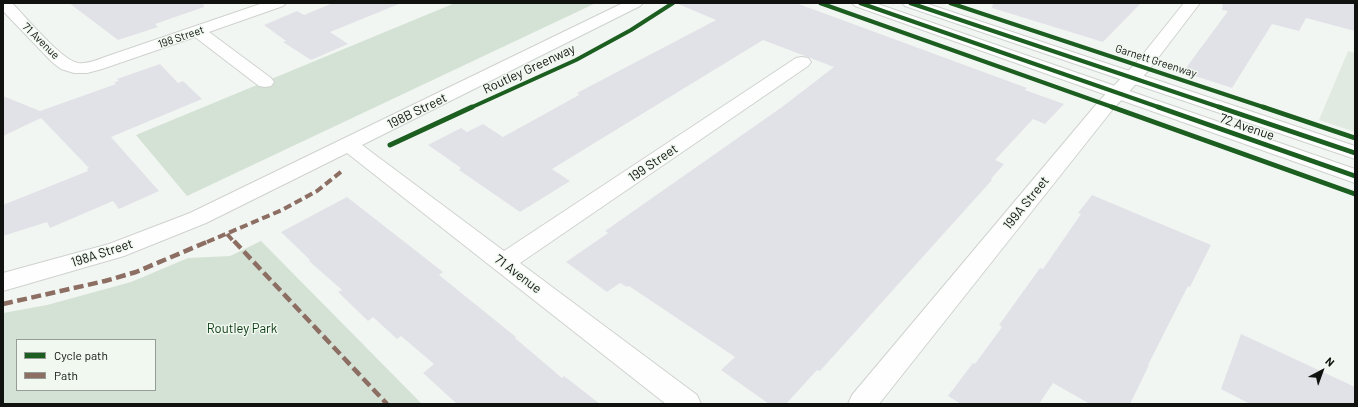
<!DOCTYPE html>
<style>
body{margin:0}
#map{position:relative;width:1358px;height:407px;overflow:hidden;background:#f2f6f2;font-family:Barlow,sans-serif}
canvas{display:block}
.frame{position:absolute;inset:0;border:4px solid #101210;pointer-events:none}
.legend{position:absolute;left:16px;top:339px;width:140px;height:52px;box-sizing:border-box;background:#f0f8f0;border:1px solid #969c96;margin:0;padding:5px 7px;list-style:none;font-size:12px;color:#101210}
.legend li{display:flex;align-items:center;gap:8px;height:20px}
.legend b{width:20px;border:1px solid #969c96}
.north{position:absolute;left:1302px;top:351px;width:40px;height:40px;-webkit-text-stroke:3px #f0f8f0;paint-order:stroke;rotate:41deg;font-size:11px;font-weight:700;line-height:16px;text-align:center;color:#101210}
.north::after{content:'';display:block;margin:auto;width:14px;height:18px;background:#101210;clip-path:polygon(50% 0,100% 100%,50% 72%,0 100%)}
</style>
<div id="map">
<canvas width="1358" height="407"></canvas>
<div class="frame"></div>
<ul class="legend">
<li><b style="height:5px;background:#1b5e20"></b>Cycle path</li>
<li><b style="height:5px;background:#8d6e63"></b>Path</li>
</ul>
<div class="north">N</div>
</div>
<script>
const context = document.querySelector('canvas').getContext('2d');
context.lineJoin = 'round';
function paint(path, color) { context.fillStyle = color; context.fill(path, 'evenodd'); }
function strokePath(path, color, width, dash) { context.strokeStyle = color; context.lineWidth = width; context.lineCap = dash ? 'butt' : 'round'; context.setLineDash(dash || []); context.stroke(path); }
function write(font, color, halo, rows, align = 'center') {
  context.font = font + ' Barlow,sans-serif'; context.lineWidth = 3; context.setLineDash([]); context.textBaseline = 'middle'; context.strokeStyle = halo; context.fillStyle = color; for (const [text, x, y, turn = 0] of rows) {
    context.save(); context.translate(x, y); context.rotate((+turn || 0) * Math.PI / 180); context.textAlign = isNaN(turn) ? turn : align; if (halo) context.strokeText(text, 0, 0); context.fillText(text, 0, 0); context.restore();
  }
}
const built = new Path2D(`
 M 1348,51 L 1355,53 L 1355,132 L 1319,120 Z`);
const green = new Path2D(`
 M 455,3 L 596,3 L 187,196 L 136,135 Z
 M 261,241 L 422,404 L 3,404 L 3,313 L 47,305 L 131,282 L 188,258 L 230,256 ZM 17,340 L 155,340 L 155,390 L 17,390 Z`);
const building = new Path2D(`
 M 69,3 L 203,3 L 204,7 L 155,24 L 158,27 L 118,40 Z
 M 333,3 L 399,4 L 330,32 L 348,44 L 311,60 L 283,42 L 286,41 L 264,25 L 297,11 L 304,15 Z
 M 676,3 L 796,3 L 1027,88 L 1025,90 L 1064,104 L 1045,124 L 1033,119 L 995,160 L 1004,164 L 991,179 L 992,180 L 820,371 L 817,370 L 786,404 L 769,404 L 721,370 L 735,357 L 629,286 L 627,287 L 620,283 L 607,292 L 566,262 L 608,233 L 605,231 L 782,107 L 834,67 L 763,40 L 552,169 L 570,181 L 520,212 L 459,170 L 461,168 L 428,145 L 461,128 L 467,132 L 483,124 L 503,137 L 579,95 L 577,93 L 716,20 Z
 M 993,3 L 1141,3 L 1103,42 L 992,8 Z
 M 1223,3 L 1355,3 L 1355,31 L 1306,18 L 1299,31 L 1272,24 L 1232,88 L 1183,72 L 1228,11 L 1222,10 Z
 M 160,64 L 178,83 L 183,81 L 202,99 L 111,137 L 159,191 L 119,209 L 113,201 L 50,228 L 47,222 L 3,236 L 3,205 L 88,171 L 87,169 L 89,168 L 41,118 L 3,136 L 3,96 L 40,111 L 116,84 L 114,82 L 119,81 L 117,79 Z
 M 1092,195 L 1211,245 L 1190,287 L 1188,286 L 1148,365 L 1149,365 L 1130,404 L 1090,404 L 1053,383 L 1039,404 L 961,404 L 948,396 L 973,363 L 975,364 L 1002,327 L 999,325 L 1040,268 L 1043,269 L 1081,214 L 1078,213 Z
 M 347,197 L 443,272 L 439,275 L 516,337 L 515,338 L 562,378 L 564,376 L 600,404 L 457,404 L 423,373 L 434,364 L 401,336 L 397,339 L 373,317 L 368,321 L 338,292 L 342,290 L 309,261 L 310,260 L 281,232 Z
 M 1241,334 L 1355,387 L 1355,404 L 1250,404 L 1221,389 Z`);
const minor = new Path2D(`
 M 3,3 L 12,3 C 25,16 61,60 78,63 C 86,64 95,61 102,58 L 263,3 L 286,3 L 283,6 L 209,32 L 271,78 L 274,82 L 271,86 L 265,87 L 259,86 L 195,37 L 102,69 L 87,73 L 74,73 L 61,69 L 52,62 L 3,11 Z
 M 623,3 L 643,3 L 640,6 L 362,145 L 504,251 L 796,58 L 802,57 L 808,58 L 811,62 L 808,66 L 520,263 L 697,395 L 701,404 L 666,404 L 347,153 L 206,223 L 124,256 L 3,291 L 3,273 L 109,244 L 190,213 Z
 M 1184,3 L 1200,3 L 1148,71 L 1113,109 L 879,404 L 848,404 L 852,395 L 1099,101 L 1136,63 Z`);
const major = new Path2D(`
 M 852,3 L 875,3 L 1355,169 L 1355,183 L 855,6 Z
 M 902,3 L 925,3 L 1355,146 L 1355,159 L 905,6 Z`);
const quietFar1 = new Path2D(`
 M 227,234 L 234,242
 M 207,242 L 282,210 L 317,191 L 342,171`);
const quiet = new Path2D(`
 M 234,241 L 387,404
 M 3,304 L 105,281 L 136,272 L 209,241`);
const cyclewayFar1 = new Path2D(`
 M 820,3 L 1115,108
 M 860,3 L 1161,108
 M 910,3 L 1222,108
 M 950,3 L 1266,108
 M 470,108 L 576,60 L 631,30 L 673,3`);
const cycleway = new Path2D(`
 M 1112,107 L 1355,194
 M 1158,107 L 1355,176
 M 1219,107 L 1355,153
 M 1263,107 L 1355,138
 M 390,145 L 472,107`);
const farStreetnames = [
 ["198 Street",181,37,-19],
 ["71 Avenue",41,41,44],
 ["Garnett Greenway",1156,61,18]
];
const streetNames = [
 ["Routley Greenway",529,69,-25],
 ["198B Street",417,111,-26],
 ["72 Avenue",1247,127,19],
 ["199 Street",653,163,-34],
 ["199A Street",1026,203,-51],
 ["198A Street",102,253,-18],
 ["71 Avenue",518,274,37]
];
const parkNames = [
 ["Routley Park",242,329]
];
paint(built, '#e1eae1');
paint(green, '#d4e2d5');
paint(building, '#e1e2e7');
strokePath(minor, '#cfd2cf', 2);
strokePath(major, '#cfd2cf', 2);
paint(minor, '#fdfefd');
paint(major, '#fdfefd');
strokePath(quietFar1, '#8d6e63', 4, [8, 4]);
strokePath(quiet, '#8d6e63', 4.5, [10, 4.5]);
strokePath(cyclewayFar1, '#1b5e20', 4);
strokePath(cycleway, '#1b5e20', 5);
write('11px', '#101210', '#f0f8f0', farStreetnames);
write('13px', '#101210', '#f0f8f0', streetNames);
write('13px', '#093912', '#f0f8f0', parkNames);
</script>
